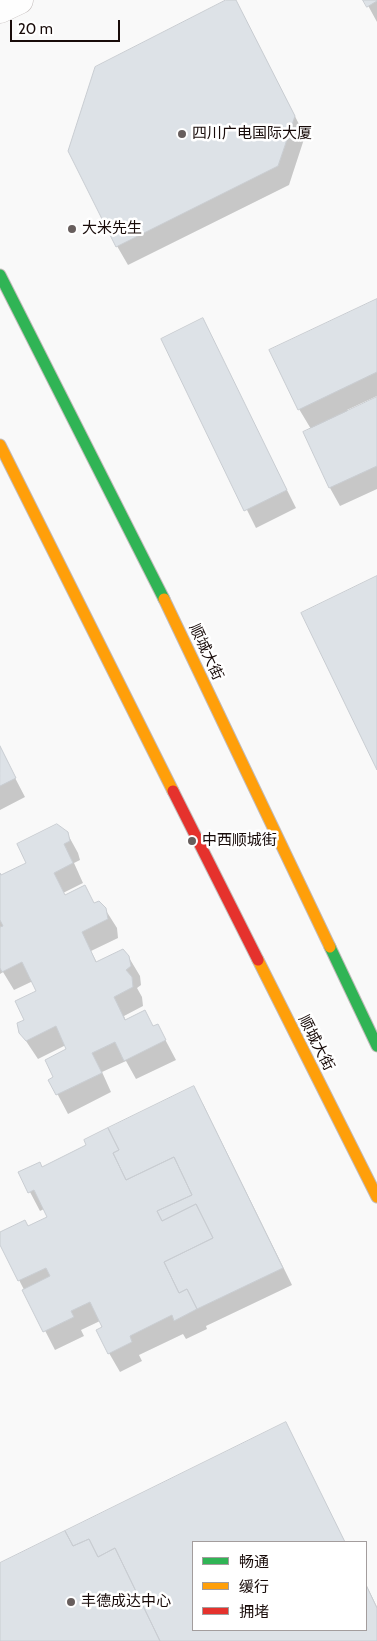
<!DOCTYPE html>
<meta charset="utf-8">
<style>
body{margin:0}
#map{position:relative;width:377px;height:1641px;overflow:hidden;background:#f9f9f9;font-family:Cabin,"Noto Sans SC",sans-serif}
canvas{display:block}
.legend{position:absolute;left:192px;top:1541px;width:175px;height:90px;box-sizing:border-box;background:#fff;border:1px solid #a39d9d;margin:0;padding:6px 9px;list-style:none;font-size:15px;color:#180b09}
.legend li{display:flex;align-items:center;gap:10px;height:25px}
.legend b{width:25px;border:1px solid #a39d9d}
.scale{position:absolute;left:10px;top:20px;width:110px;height:22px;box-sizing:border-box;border:2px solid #180b09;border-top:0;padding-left:6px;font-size:15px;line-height:18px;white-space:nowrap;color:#180b09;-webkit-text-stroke:4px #fff;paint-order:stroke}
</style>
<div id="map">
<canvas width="377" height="1641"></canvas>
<ul class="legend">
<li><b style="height:6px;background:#30b455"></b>畅通</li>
<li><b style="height:6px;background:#ff9f0a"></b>缓行</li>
<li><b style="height:6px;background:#e5322d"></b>拥堵</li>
</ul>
<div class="scale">20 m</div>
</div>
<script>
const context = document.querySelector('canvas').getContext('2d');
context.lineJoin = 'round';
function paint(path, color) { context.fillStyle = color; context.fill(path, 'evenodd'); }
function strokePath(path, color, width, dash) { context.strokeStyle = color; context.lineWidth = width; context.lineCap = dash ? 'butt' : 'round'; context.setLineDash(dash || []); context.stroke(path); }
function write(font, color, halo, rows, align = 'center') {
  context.font = font + ' Cabin,"Noto Sans SC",sans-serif'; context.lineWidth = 5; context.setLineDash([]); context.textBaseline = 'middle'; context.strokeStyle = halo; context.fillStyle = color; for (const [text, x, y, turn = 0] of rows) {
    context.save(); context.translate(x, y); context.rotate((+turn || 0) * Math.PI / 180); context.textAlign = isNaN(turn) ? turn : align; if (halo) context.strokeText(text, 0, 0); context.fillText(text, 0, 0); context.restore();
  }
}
const shadow = new Path2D(`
 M 228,0 L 235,0 L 244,16 L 305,136 L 289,185 L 128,265 L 117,246 Z
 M 365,0 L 377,0 L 377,22 Z
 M 377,300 L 377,396 L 347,410 L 348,412 L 377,399 L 377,489 L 340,506 L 330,488 L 311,429 L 299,409 Z
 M 202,320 L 296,508 L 256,528 L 162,340 Z
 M 0,749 L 25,797 L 0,810 Z
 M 67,833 L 78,853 L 80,860 L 74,863 L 83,883 L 63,893 L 65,896 L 105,909 L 117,928 L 118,938 L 91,951 L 97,963 L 128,956 L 140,976 L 141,985 L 137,988 L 142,997 L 143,1006 L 124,1016 L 126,1021 L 154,1027 L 158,1026 L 176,1060 L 136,1079 L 126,1061 L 102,1072 L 111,1092 L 68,1114 L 50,1080 L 54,1077 L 68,1050 L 66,1045 L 38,1059 L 20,1032 L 38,992 L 33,981 L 14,990 L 3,972 L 0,974 L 0,873 L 2,876 L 27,863 Z
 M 203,1104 L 292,1285 L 206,1326 L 207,1329 L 186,1339 L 183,1334 L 139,1355 L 142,1361 L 120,1372 L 109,1353 L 100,1321 L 81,1330 L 84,1336 L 55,1350 L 0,1243 L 0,1233 L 29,1227 L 48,1218 L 44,1209 L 40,1211 L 20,1173 L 42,1168 Z
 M 285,1424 L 345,1542 L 193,1542 L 193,1630 L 366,1630 L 366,1584 L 377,1607 L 377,1641 L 0,1641 L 0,1565 Z`);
const building = new Path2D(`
 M 226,0 L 236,0 L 295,116 L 278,166 L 116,247 L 68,151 L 95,67 Z
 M 363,0 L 377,0 L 377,1 L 367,7 Z
 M 377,299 L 377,372 L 298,410 L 269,350 Z
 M 203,318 L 287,490 L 244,511 L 161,339 Z
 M 377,397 L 377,466 L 329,488 L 303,432 Z
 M 377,576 L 377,770 L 301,613 Z
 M 0,746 L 16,778 L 0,786 Z
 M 57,824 L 68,832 L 70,841 L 64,844 L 73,863 L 54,873 L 65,895 L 85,885 L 94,903 L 99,901 L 106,908 L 108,919 L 82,932 L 96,962 L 123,949 L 129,956 L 131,966 L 126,970 L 132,977 L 133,987 L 114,997 L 125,1020 L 145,1010 L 153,1026 L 158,1024 L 166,1040 L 124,1061 L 115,1042 L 92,1053 L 102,1073 L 56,1095 L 48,1080 L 53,1077 L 45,1060 L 66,1049 L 56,1026 L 26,1041 L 19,1033 L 17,1023 L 24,1020 L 15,1001 L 36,991 L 22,962 L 2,972 L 0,968 L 0,927 L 3,926 L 0,920 L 0,873 L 1,875 L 26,863 L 17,844 Z
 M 194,1086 L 283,1268 L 197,1309 L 187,1289 L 179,1293 L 164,1262 L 213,1238 L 196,1204 L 162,1221 L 157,1211 L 192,1195 L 174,1157 L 126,1180 L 113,1153 L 119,1150 L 108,1128 Z
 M 108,1128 L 119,1150 L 113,1153 L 126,1180 L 174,1157 L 192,1195 L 157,1211 L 162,1221 L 196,1204 L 213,1238 L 164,1262 L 179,1293 L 187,1289 L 197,1309 L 174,1321 L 172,1315 L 130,1336 L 132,1342 L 108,1354 L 96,1330 L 102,1327 L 90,1302 L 71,1311 L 74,1317 L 43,1332 L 22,1290 L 50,1276 L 46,1268 L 18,1281 L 0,1245 L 0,1232 L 25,1220 L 28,1226 L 47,1217 L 34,1190 L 28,1193 L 18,1172 L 40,1162 L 42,1167 L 86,1145 L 84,1140 Z
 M 286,1422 L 345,1542 L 193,1542 L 193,1630 L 366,1630 L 366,1585 L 377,1608 L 377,1641 L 160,1641 L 115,1548 L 98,1557 L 89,1539 L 73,1546 L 65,1531 Z
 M 65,1531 L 73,1546 L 89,1539 L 98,1557 L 115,1548 L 160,1641 L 0,1641 L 0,1563 Z`);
const street = new Path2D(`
 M 0,9 L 19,0`);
const fast = new Path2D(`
 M 0,275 L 164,599
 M 330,947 L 377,1046`);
const slow = new Path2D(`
 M 0,445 L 173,791
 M 164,599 L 330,947
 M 258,960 L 377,1197`);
const jam = new Path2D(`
 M 173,791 L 258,960`);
const markers = [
 [182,134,5,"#675e5d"],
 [72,229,5,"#675e5d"],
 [192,841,5,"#675e5d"],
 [71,1602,5,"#675e5d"]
];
const poiNames = [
 ["四川广电国际大厦",192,134],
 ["大米先生",82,229],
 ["中西顺城街",202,841],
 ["丰德成达中心",81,1602]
];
const streetNames = [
 ["顺城大街",206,652,65],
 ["顺城大街",316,1043,63]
];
paint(shadow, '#0003');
paint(building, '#dde2e7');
strokePath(building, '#c9cdd2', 1);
strokePath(street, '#c2bbba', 29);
strokePath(fast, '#c2bbba', 13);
strokePath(slow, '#c2bbba', 13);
strokePath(jam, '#c2bbba', 13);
strokePath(street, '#fefefe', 28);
strokePath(fast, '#30b455', 11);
strokePath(slow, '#ff9f0a', 11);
strokePath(jam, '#e5322d', 11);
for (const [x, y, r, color] of markers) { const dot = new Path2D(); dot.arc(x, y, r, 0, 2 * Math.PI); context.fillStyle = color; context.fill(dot); strokePath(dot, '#fff', 2); }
write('15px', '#180b09', '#fff', poiNames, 'left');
write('15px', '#180b09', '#fff', streetNames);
</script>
